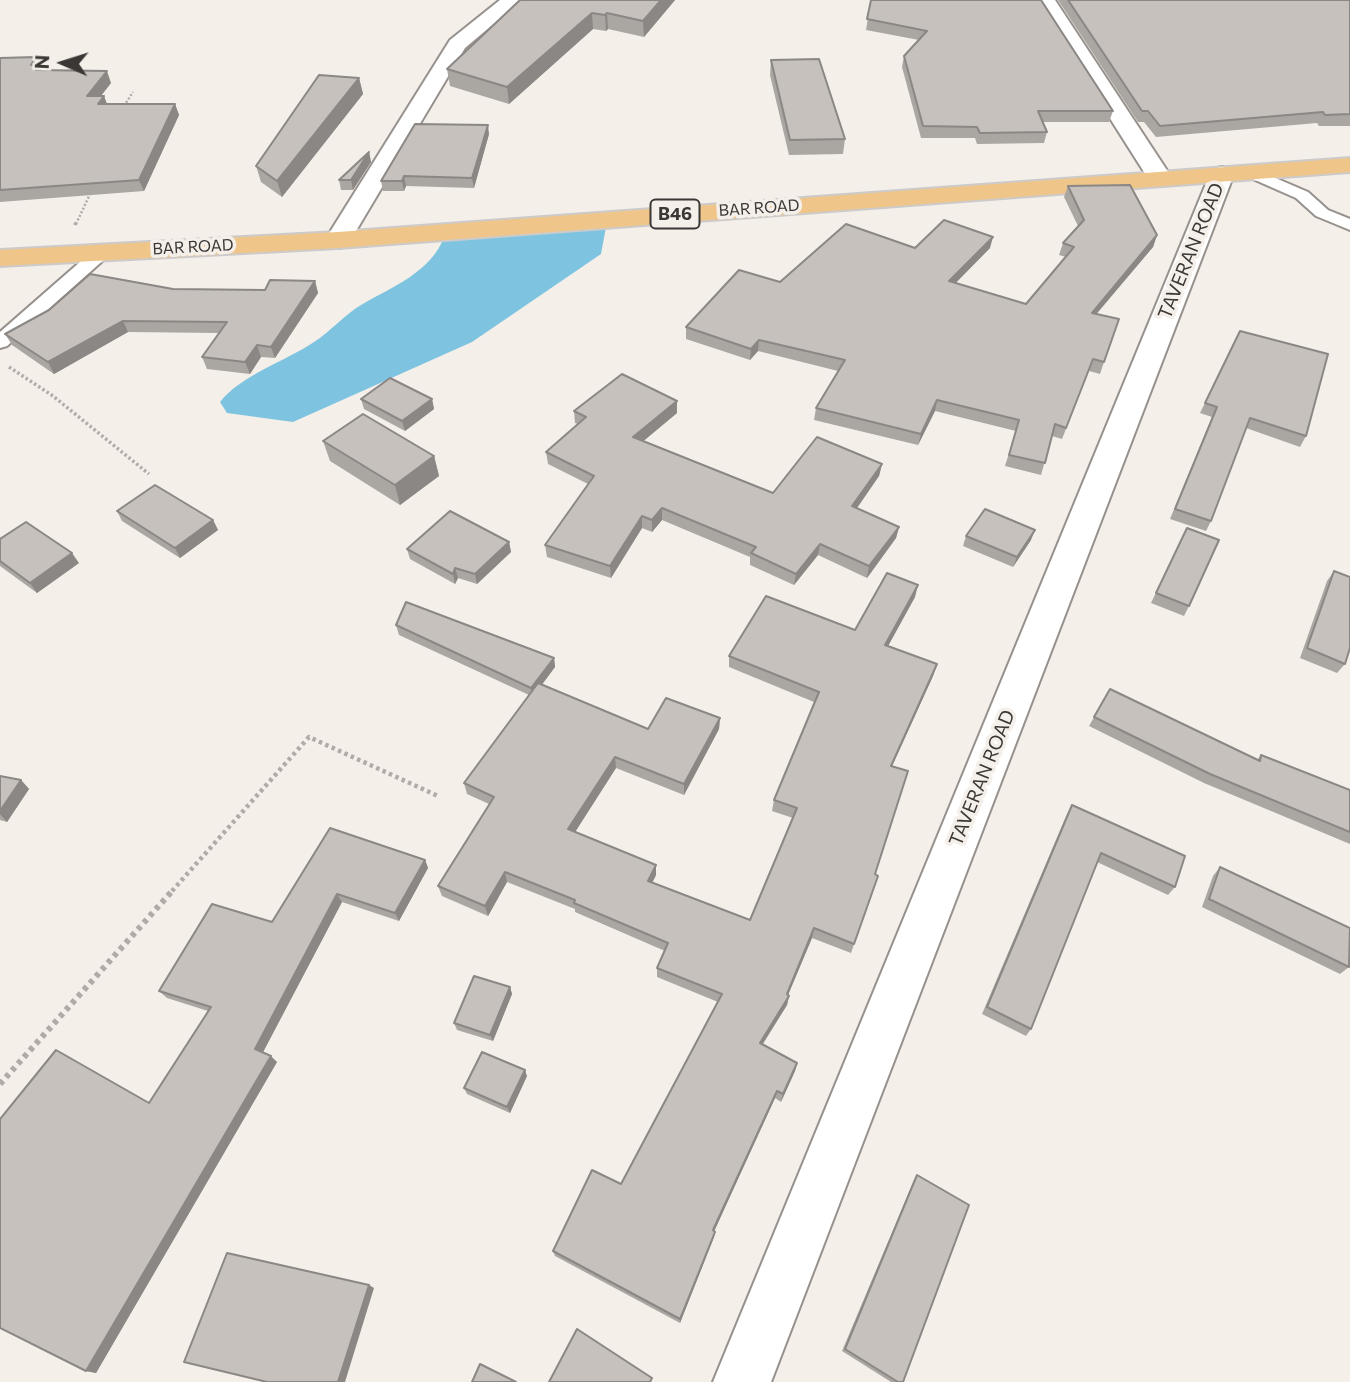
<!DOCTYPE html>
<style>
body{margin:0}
#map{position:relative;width:1350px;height:1382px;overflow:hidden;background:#f5efea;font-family:Commissioner,sans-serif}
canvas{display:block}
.north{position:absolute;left:28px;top:28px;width:70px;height:70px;-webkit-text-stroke:5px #f5efea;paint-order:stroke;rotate:273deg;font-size:19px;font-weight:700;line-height:28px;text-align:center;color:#3a3735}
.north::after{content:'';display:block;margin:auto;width:24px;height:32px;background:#3a3735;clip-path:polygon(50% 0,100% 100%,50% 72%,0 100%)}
</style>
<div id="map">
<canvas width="1350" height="1382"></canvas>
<div class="north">N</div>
</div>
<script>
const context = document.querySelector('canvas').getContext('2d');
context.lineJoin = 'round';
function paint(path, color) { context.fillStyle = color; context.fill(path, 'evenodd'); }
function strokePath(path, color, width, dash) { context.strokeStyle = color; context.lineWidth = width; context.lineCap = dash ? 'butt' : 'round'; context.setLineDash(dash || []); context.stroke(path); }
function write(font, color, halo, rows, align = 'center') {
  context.font = font + ' Commissioner,sans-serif'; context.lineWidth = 7; context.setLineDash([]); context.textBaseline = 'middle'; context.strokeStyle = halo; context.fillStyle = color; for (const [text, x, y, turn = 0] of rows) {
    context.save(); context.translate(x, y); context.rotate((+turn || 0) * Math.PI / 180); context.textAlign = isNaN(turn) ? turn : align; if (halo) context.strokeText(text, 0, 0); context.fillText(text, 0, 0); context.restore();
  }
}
const water = new Path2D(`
 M 606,227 L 601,254 L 472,342 L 293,422 L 227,413 L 220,402 C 241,375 286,361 314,342 C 331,331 344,315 361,305 C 393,286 431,273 445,235 Z`);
const pathFar3 = new Path2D(`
 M 124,106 L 133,92
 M 76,224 L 91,192`);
const pathFar2 = new Path2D(`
 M 75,225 L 76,222
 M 9,367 L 53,396 L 149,474`);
const pathFar1 = new Path2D(`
 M 172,891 L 309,737 L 438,796`);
const path = new Path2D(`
 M 0,1084 L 173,890`);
const service = new Path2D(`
 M 1252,168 L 1308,192 L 1328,210 L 1350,219 L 1350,230 L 1316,216 L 1296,198 L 1246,176 L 1244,173 Z
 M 102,247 L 108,248 L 110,252 L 108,256 L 7,346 L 0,348 L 0,332 L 96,248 Z`);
const minor = new Path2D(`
 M 500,0 L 522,0 L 465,48 L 347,246 L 338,248 L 329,246 L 325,240 L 450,40 Z`);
const tertiary = new Path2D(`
 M 1035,0 L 1055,0 L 1172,178 L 1169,183 L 1160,185 L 1151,183 Z
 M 1222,167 L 1231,169 L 1234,174 L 771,1382 L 713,1382 L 1210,174 L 1213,169 Z`);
const primary = new Path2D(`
 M 1350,158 L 1350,172 L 338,248 L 0,266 L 0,250 L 338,232 Z`);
const wall = new Path2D(`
 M 520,0 L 675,0 L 644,37 L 608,29 L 606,31 L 593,29 L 509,104 L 450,86 L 447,69 Z
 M 871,0 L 1113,111 L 1109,122 L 1043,122 L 1047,132 L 1044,143 L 977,144 L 975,138 L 921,138 L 902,67 L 904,56 L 919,40 L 866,30 Z
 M 1058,0 L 1350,0 L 1350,126 L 1319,126 L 1317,123 L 1156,137 L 1144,122 L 1138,122 Z
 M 36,57 L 41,70 L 111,83 L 101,96 L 104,96 L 107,104 L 175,104 L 179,115 L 144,191 L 0,202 L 0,58 Z
 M 771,60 L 845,139 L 843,154 L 789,155 L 770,75 Z
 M 359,78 L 363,94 L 282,197 L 261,182 L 256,166 Z
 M 489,134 L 474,188 L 406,186 L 404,191 L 383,191 L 381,181 Z
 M 369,152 L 371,162 L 353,190 L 341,190 L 339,180 Z
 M 1068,186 L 1157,235 L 1153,247 L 1096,314 L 1104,362 L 1100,374 L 1089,371 L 1062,439 L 1052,436 L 1041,475 L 1005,466 L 1016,431 L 935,411 L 918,445 L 814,420 L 816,408 L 838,371 L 758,351 L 750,360 L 686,339 L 686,327 L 780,282 L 915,248 L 990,248 L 955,283 L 1026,304 L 1066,257 L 1059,255 L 1063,243 L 1078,226 L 1064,197 Z
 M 315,281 L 318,293 L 275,358 L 261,357 L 250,374 L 207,369 L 202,357 L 219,333 L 128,332 L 54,374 L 12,345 L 5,334 L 173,289 L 265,290 Z
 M 1240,331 L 1306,436 L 1300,447 L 1246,428 L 1211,521 L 1206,531 L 1170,519 L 1212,417 L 1200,413 Z
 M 361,399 L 432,399 L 434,409 L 405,431 L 364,409 Z
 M 574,411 L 677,413 L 643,441 L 773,493 L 882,464 L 879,476 L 857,508 L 899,527 L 896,538 L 867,578 L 818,555 L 794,585 L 750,565 L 750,557 L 662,520 L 652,532 L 642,528 L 611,578 L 547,557 L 545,545 L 588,484 L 548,464 L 546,452 L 578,424 L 575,423 Z
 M 323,441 L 434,456 L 439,476 L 400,505 L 330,461 Z
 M 117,511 L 213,520 L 218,530 L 180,558 L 122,521 Z
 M 966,536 L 1031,540 L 1013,567 L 963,546 Z
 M 1182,538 L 1189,606 L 1184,616 L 1151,603 Z
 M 0,539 L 79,563 L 37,593 L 0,566 Z
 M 509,542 L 511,552 L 477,584 L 458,578 L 455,584 L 410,559 L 407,549 Z
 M 1334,571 L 1345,664 L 1337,673 L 1300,658 L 1327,581 Z
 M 915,597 L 888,646 L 937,664 L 933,676 L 892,766 L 875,874 L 878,876 L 851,953 L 812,938 L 788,995 L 789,996 L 787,1005 L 763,1044 L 797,1063 L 795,1071 L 781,1102 L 775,1098 L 714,1231 L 714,1237 L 680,1323 L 555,1256 L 553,1251 L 621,1184 L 718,1002 L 657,977 L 657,968 L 665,951 L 575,912 L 575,909 L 507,882 L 488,916 L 442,896 L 438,886 L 489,804 L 467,794 L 464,783 L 529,695 L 399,635 L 396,625 L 554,658 L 555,667 L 542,685 L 648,729 L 720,718 L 719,729 L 684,795 L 616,768 L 575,832 L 656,875 L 652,883 L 750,920 L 793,818 L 772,811 L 774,800 L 814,702 L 729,667 L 729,656 L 855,630 Z
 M 1110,689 L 1257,760 L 1261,755 L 1350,790 L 1350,844 L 1204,783 L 1089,726 Z
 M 0,776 L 21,780 L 29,789 L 7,822 L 0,820 Z
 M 1072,805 L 1175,887 L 1168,895 L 1097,862 L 1031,1029 L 1026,1036 L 982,1014 L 1067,814 Z
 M 330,828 L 425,860 L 428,868 L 399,921 L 342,902 L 263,1052 L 277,1062 L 96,1373 L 86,1371 L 0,1328 L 0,1329 L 0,1119 L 149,1103 L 208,1011 L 167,998 L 159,991 L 272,922 Z
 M 1220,867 L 1349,967 L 1340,974 L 1202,907 L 1213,876 Z
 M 510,987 L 512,994 L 493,1041 L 457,1030 L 454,1023 Z
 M 527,1076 L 510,1113 L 467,1094 L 464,1088 Z
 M 917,1175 L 903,1382 L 891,1382 L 842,1351 L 914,1180 Z`);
const shadedWall = new Path2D(`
 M 661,0 L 675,0 L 644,37 L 643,21 Z
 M 592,13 L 593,29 L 509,104 L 507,87 Z
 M 607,13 L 608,29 L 606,31 L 605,15 Z
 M 36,57 L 44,76 L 31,65 Z
 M 107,71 L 111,83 L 92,107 L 87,96 Z
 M 359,78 L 363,94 L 282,197 L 277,181 Z
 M 104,96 L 108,107 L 98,104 Z
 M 175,104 L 179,115 L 144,191 L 139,180 Z
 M 488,125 L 489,134 L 474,188 L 472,178 Z
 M 369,152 L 371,162 L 353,190 L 351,180 Z
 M 404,176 L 406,186 L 404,191 L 402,181 Z
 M 1157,235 L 1153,247 L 1088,324 L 1092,313 Z
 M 993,237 L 990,248 L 946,293 L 949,281 Z
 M 315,281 L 318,293 L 275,358 L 271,347 Z
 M 123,321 L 128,332 L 54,374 L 48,362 Z
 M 759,340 L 758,351 L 750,360 L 751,349 Z
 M 257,345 L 261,357 L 250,374 L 245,362 Z
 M 432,399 L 434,409 L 405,431 L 402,421 Z
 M 937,400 L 935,411 L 918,445 L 921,434 Z
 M 677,401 L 677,413 L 634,449 L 633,437 Z
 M 434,456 L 439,476 L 400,505 L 395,485 Z
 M 882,464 L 879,476 L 850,518 L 852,506 Z
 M 662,508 L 662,520 L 652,532 L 652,520 Z
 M 642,516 L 642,528 L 611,578 L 610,566 Z
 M 213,520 L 218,530 L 180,558 L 175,548 Z
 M 899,527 L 896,538 L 867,578 L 869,566 Z
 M 1035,530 L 1031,540 L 1013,567 L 1017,557 Z
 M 509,542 L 511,552 L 477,584 L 475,574 Z
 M 820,544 L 818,555 L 794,585 L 796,574 Z
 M 72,553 L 79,563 L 37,593 L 30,583 Z
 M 455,568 L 458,578 L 455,584 L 453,574 Z
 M 918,585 L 915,597 L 882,657 L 885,645 Z
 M 554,658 L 555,667 L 532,697 L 531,688 Z
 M 937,664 L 933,676 L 887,777 L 891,766 Z
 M 720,718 L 719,729 L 684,795 L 684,784 Z
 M 615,757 L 616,768 L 570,840 L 568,829 Z
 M 21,780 L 29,789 L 7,822 L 0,814 L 0,811 Z
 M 425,860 L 428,868 L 399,921 L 395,913 Z
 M 656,865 L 656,875 L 648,891 L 648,881 Z
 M 505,872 L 507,882 L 488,916 L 485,906 Z
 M 337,894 L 342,902 L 261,1056 L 255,1049 Z
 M 814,928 L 812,938 L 785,1002 L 789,996 L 787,1005 L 758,1051 L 760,1043 L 787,994 Z
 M 510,987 L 512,994 L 493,1041 L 490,1035 Z
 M 271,1056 L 277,1062 L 96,1373 L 86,1371 Z
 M 797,1063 L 795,1071 L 781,1102 L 783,1094 Z
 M 525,1070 L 527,1076 L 510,1113 L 507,1107 Z
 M 777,1091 L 775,1098 L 712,1236 L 713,1230 Z
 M 715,1232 L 714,1237 L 680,1323 L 680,1319 Z
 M 369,1285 L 374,1288 L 345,1382 L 338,1382 Z`);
const building = new Path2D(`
 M 520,0 L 661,0 L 643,21 L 607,13 L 605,15 L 592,13 L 507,87 L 447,69 Z
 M 871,0 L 1041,0 L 1113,111 L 1038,111 L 1047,132 L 980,133 L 977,127 L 923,126 L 904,56 L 927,31 L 867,19 Z
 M 1068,0 L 1350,0 L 1350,114 L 1325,115 L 1323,112 L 1160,126 L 1148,111 L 1142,111 Z
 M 36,57 L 31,65 L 39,65 L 36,70 L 107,71 L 87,96 L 104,96 L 98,104 L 175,104 L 139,180 L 0,190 L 0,58 Z
 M 819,59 L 845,139 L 790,140 L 771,60 Z
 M 319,75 L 359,78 L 277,181 L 256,166 Z
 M 415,124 L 488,125 L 472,178 L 404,176 L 402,181 L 381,181 Z
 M 369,152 L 351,180 L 339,180 Z
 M 1130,185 L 1157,235 L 1092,313 L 1119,319 L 1104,362 L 1093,359 L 1066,428 L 1055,424 L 1045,463 L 1009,455 L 1019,420 L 937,400 L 921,434 L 816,408 L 845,360 L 759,340 L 751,349 L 686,327 L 739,270 L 780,282 L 846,224 L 915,248 L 944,220 L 993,237 L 949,281 L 1026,304 L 1074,247 L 1063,243 L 1084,220 L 1068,186 Z
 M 90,274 L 173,289 L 265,290 L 270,280 L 315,281 L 271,347 L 257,345 L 245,362 L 202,357 L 227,322 L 123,321 L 48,362 L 5,334 L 49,310 Z
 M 1240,331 L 1328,354 L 1306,436 L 1250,418 L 1211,521 L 1175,509 L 1217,407 L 1205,403 Z
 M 622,374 L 677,401 L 633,437 L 773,493 L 817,437 L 882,464 L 852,506 L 899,527 L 869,566 L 820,544 L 796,574 L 751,553 L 756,547 L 662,508 L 652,520 L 642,516 L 610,566 L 545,545 L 594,476 L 546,452 L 586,417 L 574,411 Z
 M 390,378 L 432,399 L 402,421 L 361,399 Z
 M 363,414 L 434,456 L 395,485 L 323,441 Z
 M 155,485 L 213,520 L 175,548 L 117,511 Z
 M 985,509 L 1035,530 L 1017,557 L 966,536 Z
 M 450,511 L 509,542 L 475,574 L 455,568 L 453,574 L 407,549 Z
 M 26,522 L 72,553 L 30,583 L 0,561 L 0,539 Z
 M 1187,528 L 1219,540 L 1189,606 L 1156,593 Z
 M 1334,571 L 1350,577 L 1350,648 L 1345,664 L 1307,648 Z
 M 887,573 L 918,585 L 885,645 L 937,664 L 891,766 L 908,771 L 875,874 L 878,876 L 854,944 L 814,928 L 787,994 L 789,996 L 760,1043 L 797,1063 L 783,1094 L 777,1091 L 713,1230 L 715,1232 L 680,1319 L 553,1251 L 592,1170 L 621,1184 L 722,994 L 657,968 L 668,943 L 574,903 L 575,900 L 505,872 L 485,906 L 438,886 L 494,797 L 464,783 L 538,683 L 648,729 L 666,698 L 720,718 L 684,784 L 615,757 L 568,829 L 656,865 L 648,881 L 750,920 L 797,808 L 774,800 L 819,692 L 729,656 L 766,596 L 855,630 Z
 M 406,602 L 554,658 L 531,688 L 396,625 Z
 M 1110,689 L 1260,761 L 1261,755 L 1350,790 L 1350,832 L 1210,774 L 1094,717 Z
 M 0,776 L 21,780 L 0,811 Z
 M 1072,805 L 1185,856 L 1175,887 L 1101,853 L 1031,1029 L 987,1007 Z
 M 330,828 L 425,860 L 395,913 L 337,894 L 255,1049 L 271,1056 L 86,1371 L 0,1328 L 0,1119 L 56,1050 L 149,1103 L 211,1007 L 159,991 L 212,904 L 272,922 Z
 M 1220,867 L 1350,928 L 1349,967 L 1209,899 Z
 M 474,976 L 510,987 L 490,1035 L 454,1023 Z
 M 482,1052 L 525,1070 L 507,1107 L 464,1088 Z
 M 917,1175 L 969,1205 L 903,1382 L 898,1382 L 845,1349 Z
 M 227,1253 L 369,1285 L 338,1382 L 267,1382 L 184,1362 Z
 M 577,1329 L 652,1378 L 650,1382 L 549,1382 Z
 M 480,1364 L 516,1382 L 472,1382 Z`);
const farStreetnames = [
 ["BAR ROAD",759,208,-4],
 ["BAR ROAD",193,247,-3]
];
const shields = [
 [675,214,49]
];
const shieldNames = [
 ["B46",675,214]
];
const streetNames = [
 ["TAVERAN ROAD",1191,251,-68],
 ["TAVERAN ROAD",982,778,-68]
];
paint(water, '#7ec4e0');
strokePath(service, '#97918d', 4);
strokePath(minor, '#97918d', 4);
strokePath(tertiary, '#97918d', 4);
strokePath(primary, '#cccbca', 4);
strokePath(pathFar3, '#b0aba7', 2.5, [2, 2]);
strokePath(pathFar2, '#b0aba7', 3.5, [2.5, 2.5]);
strokePath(pathFar1, '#b0aba7', 4.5, [3.5, 3.5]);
strokePath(path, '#b0aba7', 6, [4.5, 4.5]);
paint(service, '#fff');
paint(minor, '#fff');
paint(tertiary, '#fff');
paint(primary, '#efc589');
paint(wall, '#aaa6a2');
paint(shadedWall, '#8b8784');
paint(building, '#c6c1bc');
strokePath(building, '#8b8784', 2);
write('16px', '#3a3735', '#f5efea', farStreetnames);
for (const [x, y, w] of shields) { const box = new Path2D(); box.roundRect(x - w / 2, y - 14.5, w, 29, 5); context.fillStyle = '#f5efea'; context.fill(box); strokePath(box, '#3a3735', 2); }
write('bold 18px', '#3a3735', null, shieldNames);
write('19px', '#3a3735', '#f5efea', streetNames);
</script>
